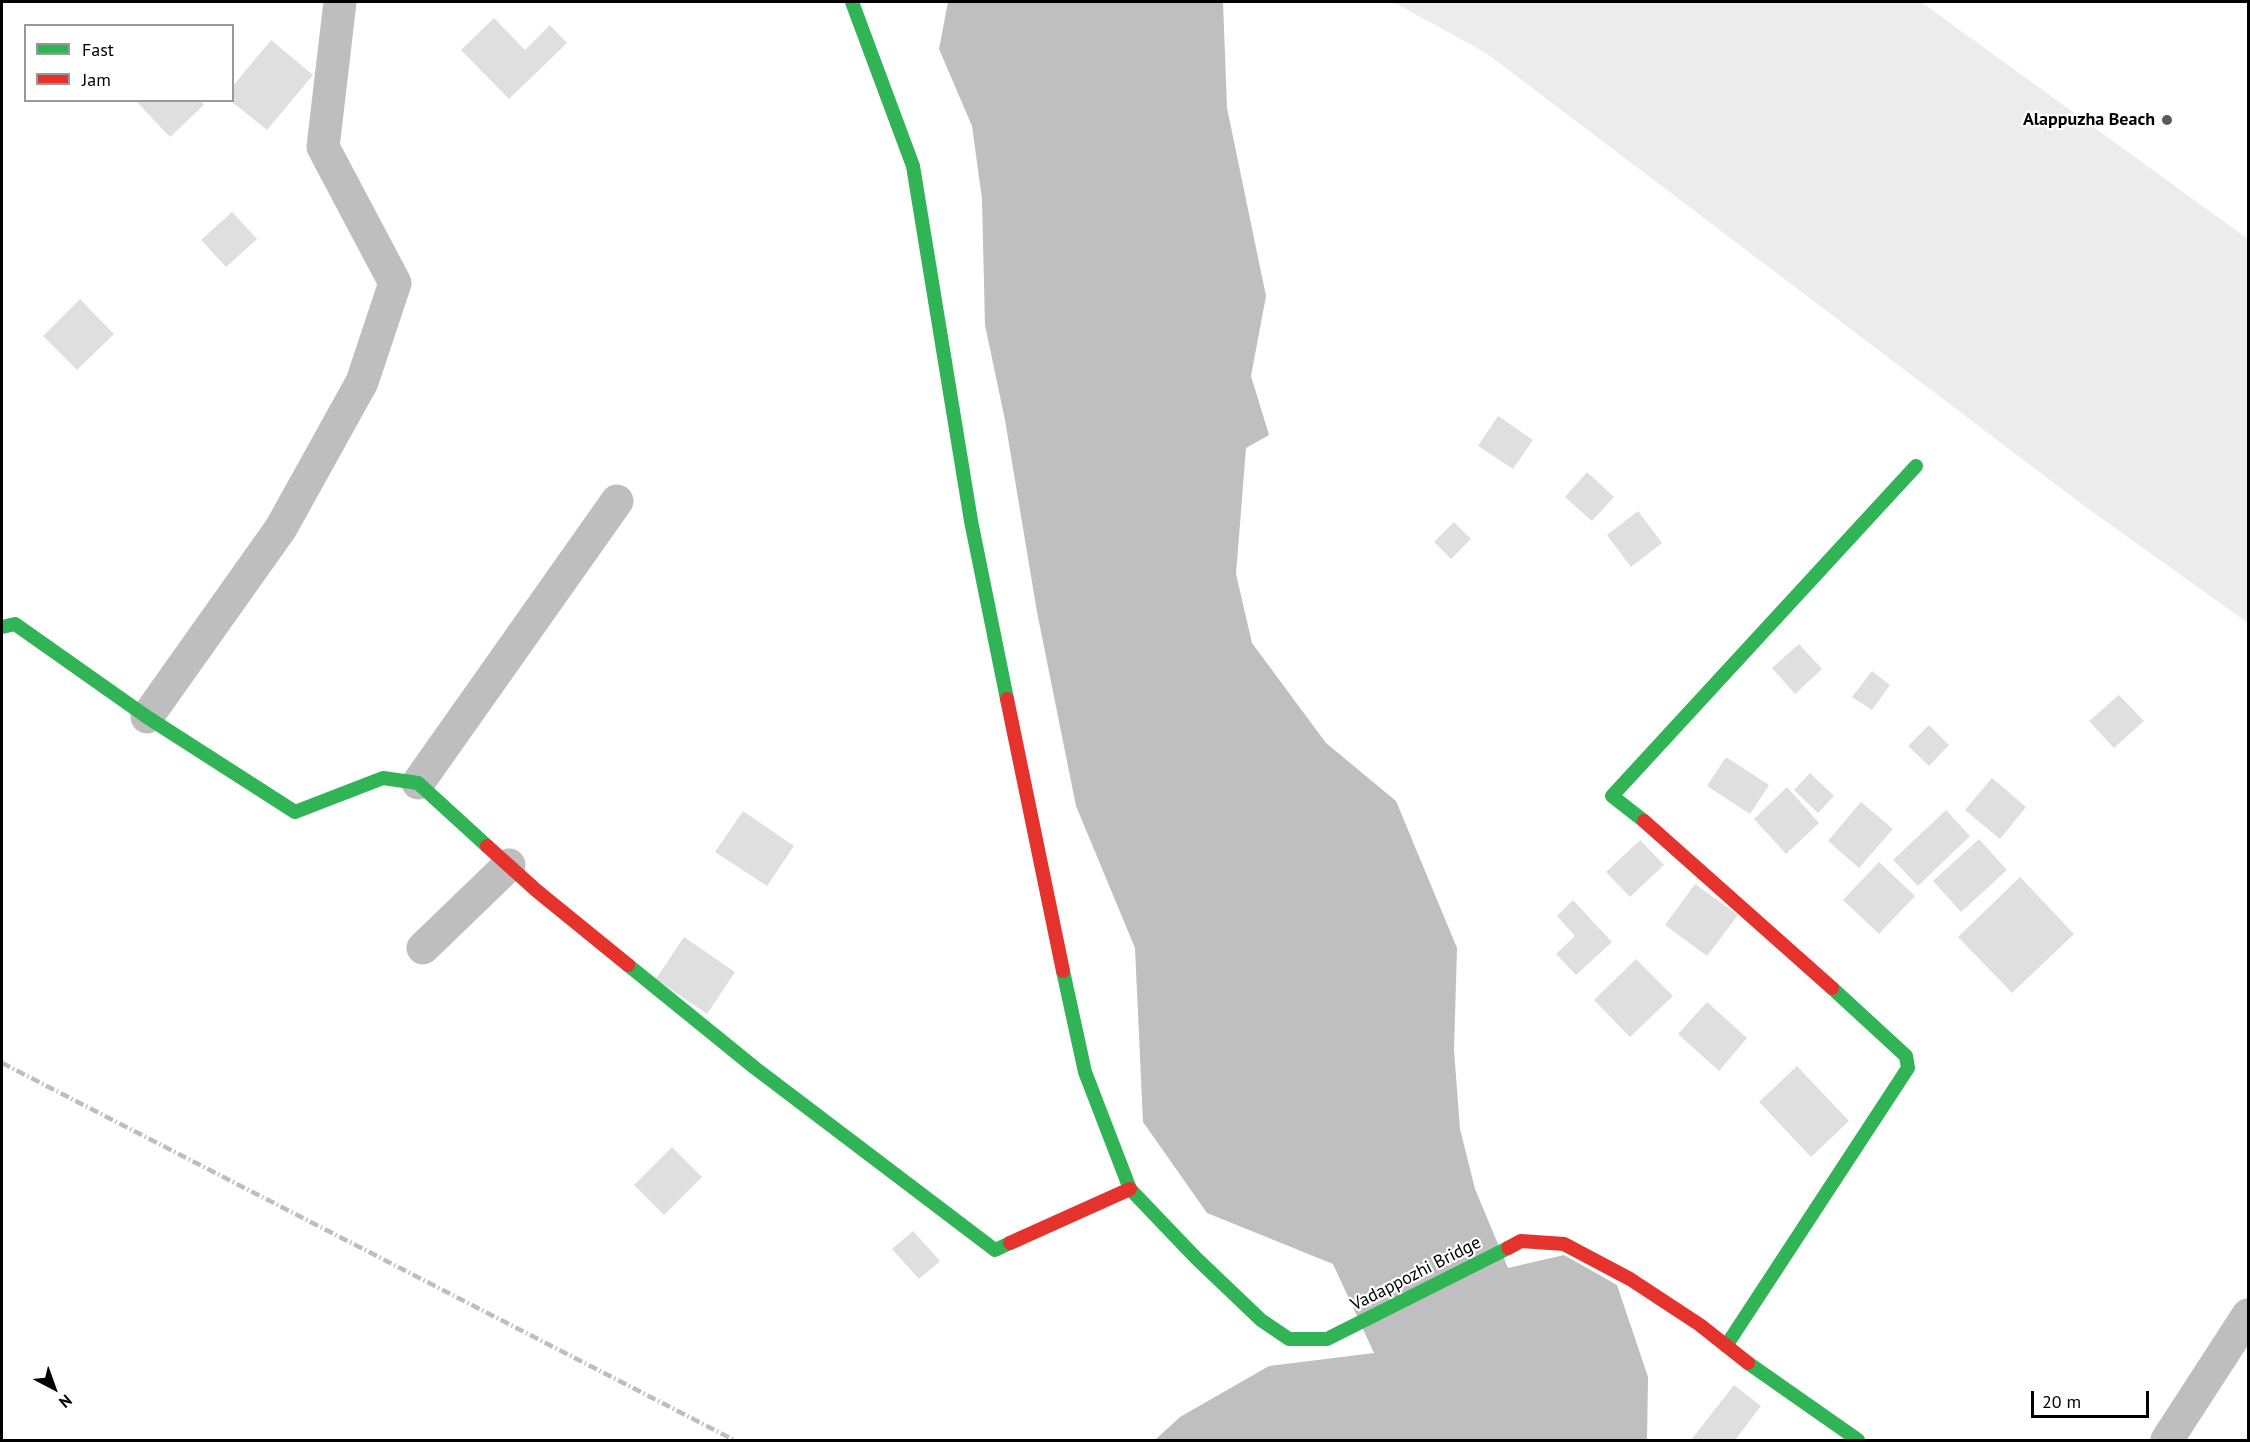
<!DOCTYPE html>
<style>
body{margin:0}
#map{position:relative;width:2250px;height:1442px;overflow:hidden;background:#fff;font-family:"PT Sans",sans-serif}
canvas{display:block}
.frame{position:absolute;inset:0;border:3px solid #000;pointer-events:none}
.legend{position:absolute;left:24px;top:24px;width:210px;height:78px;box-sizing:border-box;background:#fff;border:2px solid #999;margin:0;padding:8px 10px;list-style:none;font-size:18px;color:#000}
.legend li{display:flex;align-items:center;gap:12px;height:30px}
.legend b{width:30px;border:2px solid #999}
.north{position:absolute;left:24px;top:1358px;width:60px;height:60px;-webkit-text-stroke:4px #fff;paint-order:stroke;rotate:139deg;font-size:16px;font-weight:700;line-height:24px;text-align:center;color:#000}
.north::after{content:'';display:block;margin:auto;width:21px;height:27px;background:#000;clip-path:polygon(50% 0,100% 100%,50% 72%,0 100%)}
.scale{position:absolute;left:2031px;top:1391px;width:118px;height:27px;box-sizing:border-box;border:3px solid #000;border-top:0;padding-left:8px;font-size:18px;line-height:21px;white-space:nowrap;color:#000;-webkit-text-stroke:4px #fff;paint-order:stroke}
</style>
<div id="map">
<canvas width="2250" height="1442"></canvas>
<div class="frame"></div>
<ul class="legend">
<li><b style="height:8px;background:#30b455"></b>Fast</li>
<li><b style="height:8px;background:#e5322d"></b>Jam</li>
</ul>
<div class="north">N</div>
<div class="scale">20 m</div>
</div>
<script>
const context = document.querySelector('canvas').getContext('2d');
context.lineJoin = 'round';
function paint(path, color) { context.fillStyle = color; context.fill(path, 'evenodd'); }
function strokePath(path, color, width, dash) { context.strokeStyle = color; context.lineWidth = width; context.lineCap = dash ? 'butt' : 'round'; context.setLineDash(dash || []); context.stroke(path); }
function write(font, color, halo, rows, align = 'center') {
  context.font = font + ' "PT Sans",sans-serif'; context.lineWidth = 4.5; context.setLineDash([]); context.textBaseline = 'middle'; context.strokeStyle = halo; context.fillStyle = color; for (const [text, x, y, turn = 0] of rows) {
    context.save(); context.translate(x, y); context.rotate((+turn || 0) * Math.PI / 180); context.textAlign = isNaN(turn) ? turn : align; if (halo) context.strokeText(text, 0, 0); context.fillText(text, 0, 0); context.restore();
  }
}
const green = new Path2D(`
 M 1393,2 L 1921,2 L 2248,239 L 2248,623 L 2083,505 L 1486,53 Z`);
const water = new Path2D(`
 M 948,2 L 1223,2 L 1227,108 L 1266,296 L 1251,376 L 1269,435 L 1246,448 L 1236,574 L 1252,643 L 1326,743 L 1396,801 L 1457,948 L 1454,1050 L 1460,1129 L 1475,1189 L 1508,1268 L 1564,1255 L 1617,1285 L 1648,1377 L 1647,1440 L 1155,1440 L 1180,1417 L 1269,1366 L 1374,1353 L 1333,1264 L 1207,1213 L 1143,1122 L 1135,948 L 1076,806 L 1037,612 L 1005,420 L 985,325 L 982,199 L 972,126 L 939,49 Z`);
const building = new Path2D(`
 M 494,18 L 525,50 L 550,25 L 567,43 L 509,99 L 461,50 Z
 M 271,40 L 313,75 L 267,130 L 232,102 L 232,87 Z
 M 135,100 L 200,100 L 204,105 L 170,137 Z
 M 232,212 L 257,239 L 226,267 L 201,240 Z
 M 80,299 L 114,334 L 77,370 L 43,336 Z
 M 1498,416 L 1533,440 L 1513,469 L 1478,446 Z
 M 1587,472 L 1614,497 L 1592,521 L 1565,497 Z
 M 1638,511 L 1662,543 L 1631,567 L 1607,535 Z
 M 1454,522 L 1471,539 L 1451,559 L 1434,542 Z
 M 1799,644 L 1822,669 L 1795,694 L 1772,668 Z
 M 1872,671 L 1890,685 L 1872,710 L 1852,697 Z
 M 2119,695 L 2144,721 L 2114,748 L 2089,721 Z
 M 1929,725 L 1949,745 L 1929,766 L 1908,746 Z
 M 1726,757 L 1769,785 L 1750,814 L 1707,786 Z
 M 1810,773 L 1834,796 L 1818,813 L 1794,790 Z
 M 1992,778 L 2026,807 L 2000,839 L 1965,810 Z
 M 1787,787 L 1819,823 L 1786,854 L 1754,819 Z
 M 1861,802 L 1893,829 L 1859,868 L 1828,841 Z
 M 1946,810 L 1970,836 L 1918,886 L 1893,860 Z
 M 743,811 L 794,846 L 767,886 L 715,852 Z
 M 1979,839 L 2007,870 L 1961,912 L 1933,881 Z
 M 1640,840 L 1664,865 L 1630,897 L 1606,872 Z
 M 1879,862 L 1915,896 L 1879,934 L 1843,900 Z
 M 2020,877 L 2074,934 L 2012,993 L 1958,937 Z
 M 1695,884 L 1738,915 L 1707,956 L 1665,925 Z
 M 1573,900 L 1612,942 L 1576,975 L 1556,954 L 1575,936 L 1557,916 Z
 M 684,937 L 735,972 L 707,1014 L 656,979 Z
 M 1636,959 L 1673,996 L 1630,1037 L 1594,1000 Z
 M 1707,1002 L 1747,1038 L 1719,1071 L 1678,1034 Z
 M 1797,1066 L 1849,1121 L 1811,1157 L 1759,1102 Z
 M 672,1147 L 702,1177 L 664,1215 L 634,1185 Z
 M 913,1231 L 940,1261 L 919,1279 L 892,1249 Z
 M 1734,1385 L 1761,1406 L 1735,1440 L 1691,1440 Z`);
const street = new Path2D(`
 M 147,717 L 281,528 L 362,382 L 395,283 L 323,147 L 340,2
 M 418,783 L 617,501
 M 423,948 L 509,865
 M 2167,1440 L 2248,1315`);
const fast = new Path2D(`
 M 852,2 L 913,166 L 971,521 L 1007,699
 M 2,627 L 15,624 L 147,717 L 295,812 L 383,778 L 418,783 L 487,846
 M 1644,821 L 1612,796 L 1916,466
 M 628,965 L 755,1068 L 995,1250 L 1010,1243
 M 1063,971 L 1085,1072 L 1130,1189 L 1196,1258 L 1261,1320 L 1289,1339 L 1327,1339 L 1508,1248
 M 1726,1346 L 1908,1068 L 1906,1056 L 1832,988
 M 1748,1363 L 1858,1440`);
const jam = new Path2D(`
 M 1007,699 L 1063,971
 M 1644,821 L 1832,988
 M 487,846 L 537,891 L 628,965
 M 1010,1243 L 1130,1189
 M 1508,1248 L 1521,1241 L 1564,1244 L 1630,1279 L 1700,1325 L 1748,1363`);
const rail = new Path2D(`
 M 2,1063 L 734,1440`);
const markers = [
 [2167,120,6,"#595959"]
];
const poiNames = [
 ["Alappuzha Beach",2155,120]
];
const streetNames = [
 ["Vadappozhi Bridge",1416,1274,-27]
];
paint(green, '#ececec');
paint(water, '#bfbfbf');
paint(building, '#dfdfdf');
strokePath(street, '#bebebe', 33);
strokePath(fast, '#30b455', 14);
strokePath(jam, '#e5322d', 14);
strokePath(rail, '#bebebe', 4.5, [9, 3, 1.5, 3]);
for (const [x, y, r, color] of markers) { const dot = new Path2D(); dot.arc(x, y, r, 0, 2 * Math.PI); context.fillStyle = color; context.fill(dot); strokePath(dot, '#fff', 2); }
write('bold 18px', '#000', '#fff', poiNames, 'right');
write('18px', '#000', '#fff', streetNames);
</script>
